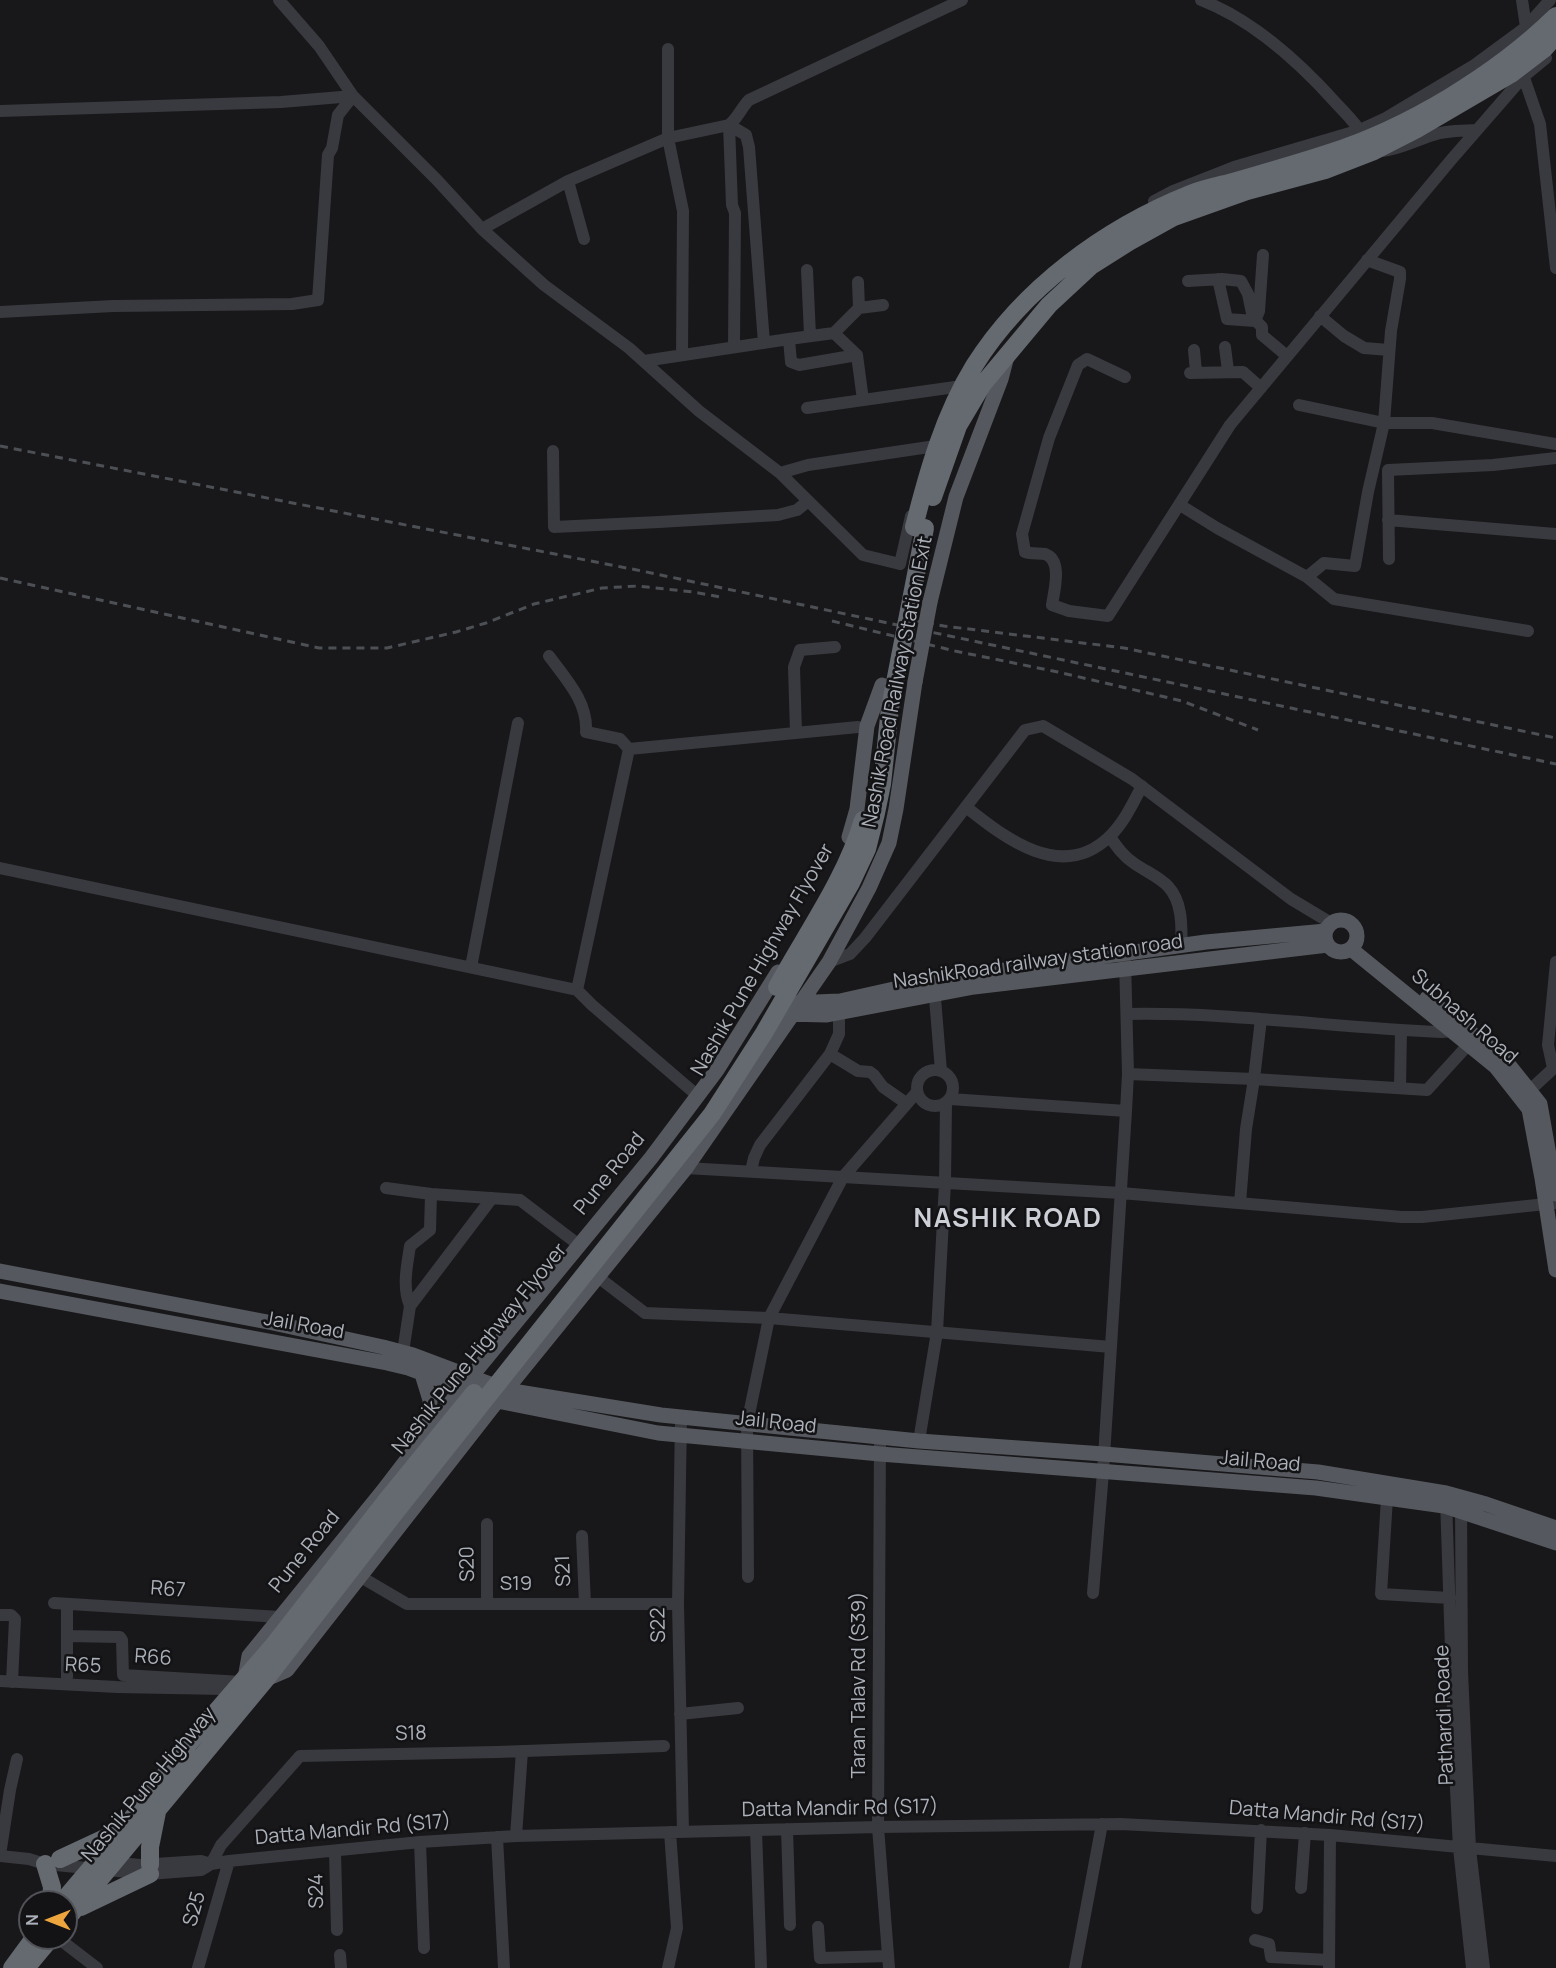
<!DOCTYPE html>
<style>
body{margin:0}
#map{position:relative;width:1556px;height:1968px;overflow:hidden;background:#18181a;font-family:Manrope,sans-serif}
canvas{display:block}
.north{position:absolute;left:18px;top:1890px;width:60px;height:60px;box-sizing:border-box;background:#131315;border:2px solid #505257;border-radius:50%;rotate:270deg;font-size:16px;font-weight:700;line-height:24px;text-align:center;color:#abb0b9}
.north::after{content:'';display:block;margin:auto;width:21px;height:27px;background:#eda53d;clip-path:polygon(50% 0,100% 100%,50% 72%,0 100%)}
</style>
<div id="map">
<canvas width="1556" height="1968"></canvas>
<div class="north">N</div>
</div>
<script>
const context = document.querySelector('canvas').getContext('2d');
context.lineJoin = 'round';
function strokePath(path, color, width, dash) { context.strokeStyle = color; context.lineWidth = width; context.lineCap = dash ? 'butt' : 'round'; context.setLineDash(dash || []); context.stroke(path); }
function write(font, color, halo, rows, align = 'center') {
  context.font = font + ' Manrope,sans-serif'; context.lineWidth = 5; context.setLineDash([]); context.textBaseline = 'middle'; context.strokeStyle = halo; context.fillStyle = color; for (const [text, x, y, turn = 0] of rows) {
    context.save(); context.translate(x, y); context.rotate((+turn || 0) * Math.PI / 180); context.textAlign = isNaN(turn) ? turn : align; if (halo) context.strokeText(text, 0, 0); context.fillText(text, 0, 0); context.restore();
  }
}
const minor = new Path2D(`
 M 279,0 L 319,46 L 353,96 L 437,180 L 482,229 L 544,285 L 629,348 L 699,411 L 780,473 L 863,555 L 900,564 L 911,516
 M 1201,0 C 1253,20 1298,61 1335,102 C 1344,112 1355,122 1362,134
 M 1522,0 L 1526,27
 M 668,49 L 668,138 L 683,211 L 682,355
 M 1522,72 L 1540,124 L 1556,268
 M 0,111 L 281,102 L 353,96
 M 1382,151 C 1401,149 1416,140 1433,135 C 1447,130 1463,131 1477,130
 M 568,181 L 584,239
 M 1154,201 L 1173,191 L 1234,167 L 1360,130 L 1386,118 L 1473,66 L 1526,27 L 1550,0
 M 482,229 L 568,181 L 668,138 L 729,125 C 738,118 741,108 749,100 L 962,0
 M 807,270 L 810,335
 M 1218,279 L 1227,319 L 1255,321 L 1259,311 L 1263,255
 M 1188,281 L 1222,279 L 1241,281 L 1248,294 L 1253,318 L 1262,327 L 1262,335 L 1287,356
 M 859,308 L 883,305
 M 0,312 L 113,306 L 292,304 L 318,300 L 328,155 L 332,148 L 338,115 L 353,96
 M 1320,316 L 1344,336 L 1364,348 L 1389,350
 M 834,333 L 857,355
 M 789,339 L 834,333 L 859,308 L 858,282
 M 734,347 L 735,213 L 732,205 L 729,125 L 746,135 L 749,147 L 764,343
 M 1225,347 L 1228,371
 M 1194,350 L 1196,372
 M 644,361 L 789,339 L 791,362 L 799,365 L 857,355 L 863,400
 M 1190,373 L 1243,372 L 1261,388
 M 1125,377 L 1087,359 L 1078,365 L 1049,438 L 1022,534 L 1025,552 C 1031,554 1039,553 1045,554 C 1063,560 1054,591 1052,605 L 1069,611 L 1108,616 L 1230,425 L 1451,160 L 1524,76 L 1546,58
 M 1299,405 L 1384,423 L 1391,331 L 1400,279 L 1400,272 L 1367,260
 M 807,408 L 955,387
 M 553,451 L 554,527 L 659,522 L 778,515 L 797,510 L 808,501
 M 780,473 L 808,465 L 929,447
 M 1180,505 L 1217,528 L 1307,577 L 1324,563 L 1355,566 L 1368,492 L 1384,423 L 1432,423 L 1556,444
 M 1388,520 L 1556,534
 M 1389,559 L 1388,470 L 1493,465 L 1556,458
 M 1307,577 L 1334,599 L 1528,631
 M 549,656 C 566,679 588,702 586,732 L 620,739 L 629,749
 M 796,733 L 794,667 L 800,650 L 835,647
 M 966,807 C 1006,839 1062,882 1109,837 C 1124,823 1133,803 1142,786
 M 1110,837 C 1117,847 1124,857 1135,864 C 1156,878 1175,882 1180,913 C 1182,923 1181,935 1182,945
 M 0,868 L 577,990
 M 829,962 L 850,954 L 865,938 L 1025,730 L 1043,726 L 1132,779 L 1291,899 L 1331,923
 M 471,967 L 518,723
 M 934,986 L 941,1071
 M 1127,1014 C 1232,1012 1337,1028 1442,1032 L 1452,1031
 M 830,1054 L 858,1071 L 870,1072 L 874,1075 L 883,1087 L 906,1103
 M 1553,1068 L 1548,1045 L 1556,962
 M917 1088a18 18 0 1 1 36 0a18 18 0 1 1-36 0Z
 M 1128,1074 L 1254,1079 L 1427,1090 L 1468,1045
 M 1400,1088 L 1401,1031
 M 1529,1091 L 1556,1066
 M 917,1092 L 843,1177 L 769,1318 L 1111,1347
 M 698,1096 L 592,1005 L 577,990 L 629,749 L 858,727
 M 950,1099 L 1126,1111
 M 686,1168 L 1121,1193 L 1402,1217 L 1422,1217 L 1556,1203
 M 751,1171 L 754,1158 L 760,1145 L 830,1054 L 839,1034 L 839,1013
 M 386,1188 L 431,1194 L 520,1200 L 579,1245
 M 1240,1203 L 1246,1129 L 1254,1079 L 1261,1019
 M 598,1277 L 645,1313 L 769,1318 L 747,1424 L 748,1577
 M 410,1306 C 402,1287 407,1266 410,1246 L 430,1230 L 431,1194
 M 400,1360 L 403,1352 L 410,1306 L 492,1198
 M 681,1417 L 678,1604 L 683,1832
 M 880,1437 L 878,1827 L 889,1968
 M 919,1441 L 937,1332 L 945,1183 L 946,1103
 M 1387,1498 L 1381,1594 L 1450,1598
 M 1446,1499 L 1455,1769 L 1459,1848 L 1472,1968
 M 1461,1504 L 1462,1671 L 1470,1849 L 1484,1968
 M 487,1524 L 487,1604
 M 582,1536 L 585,1604
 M 361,1577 L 407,1604 L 678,1604
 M 1093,1593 L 1103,1472 L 1126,1111 L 1128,1074 L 1125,960
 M 54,1603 L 280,1617
 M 0,1615 L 11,1615 L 15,1619 L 12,1682
 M 67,1636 L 67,1604
 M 67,1677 L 67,1636 L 120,1637 L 122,1640 L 123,1675 L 242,1682
 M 0,1681 L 117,1687 L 224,1689
 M 680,1714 L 738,1708
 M 787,1829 L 790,1925
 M 756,1830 L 761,1968
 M 516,1836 L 522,1751
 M 497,1837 L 504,1968
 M 420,1842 L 424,1948
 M 335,1852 L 337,1930
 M 0,1855 L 10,1790 L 17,1759
 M 0,1856 L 29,1859 L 45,1864 L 149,1874 L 201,1870 L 211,1864 L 229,1861 L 420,1842 L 516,1836 L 878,1827 L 1121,1824 L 1330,1835 L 1556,1856
 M 108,1862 L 140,1865 L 201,1861 L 211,1864
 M 211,1864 L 221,1845 L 300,1756 L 497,1752 L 664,1746
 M 1301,1888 L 1305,1833
 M 1257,1908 L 1261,1830
 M 818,1927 L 820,1958 L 888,1956
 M 58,1938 L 97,1968
 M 1255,1940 L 1269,1944 L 1271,1957 L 1329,1960
 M 340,1955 L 341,1968
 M 198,1968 L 229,1861
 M 668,1968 L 677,1928 L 670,1832
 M 1075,1968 L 1102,1824
 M 1329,1968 L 1330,1835`);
const major = new Path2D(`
 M 930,602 L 956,497 L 1001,379 L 1007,356
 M 849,837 L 857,809 L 867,726 L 882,685
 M1325 936a16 16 0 1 1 32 0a16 16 0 1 1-32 0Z
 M 1351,949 L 1496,1067 L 1529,1109 L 1542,1178 L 1556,1270
 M 1427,998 L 1504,1059 L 1540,1104 L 1556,1194
 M 792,1003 L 840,1001 L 934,980 L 1206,942 L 1326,931
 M 784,1014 L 827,1015 L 974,987 L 1328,945
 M 0,1271 L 273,1323 L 383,1347 L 413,1355 L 506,1390 L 661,1415 L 919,1441 L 1104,1454 L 1318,1472 L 1446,1493 L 1486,1504 L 1556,1528
 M 0,1291 L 387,1363 L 408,1368 L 497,1401 L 658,1433 L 880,1454 L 1316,1488 L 1444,1506 L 1556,1543
 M 422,1374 L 430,1400 L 429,1431
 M 245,1678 L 249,1656 L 382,1492 L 461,1389 L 651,1158 L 717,1070 L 778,972
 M 266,1679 L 287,1670 L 506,1390 L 686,1168 L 829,962 L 869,888 L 889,843 L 896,809 L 915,682`);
const highway = new Path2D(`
 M 933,497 L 958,426 L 983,384 L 1049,305 L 1091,266 L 1129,242 L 1174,217 L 1247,191 L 1325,170 L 1374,151 L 1417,129 L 1511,74 L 1545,48 L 1556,35
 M 914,527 C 928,471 944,415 974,366 C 1023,288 1105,228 1190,194 C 1203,189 1217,186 1229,183 C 1263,173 1296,164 1329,153 C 1408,128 1497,74 1556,16
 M 60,1859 L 118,1832
 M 45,1864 L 52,1887 L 51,1902
 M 150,1865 L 150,1847 L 157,1812
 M 62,1902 L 124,1829 L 190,1742 L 272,1647 L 386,1501
 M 81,1907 L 150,1874
 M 66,1920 L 266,1679 L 394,1514
 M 12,1968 L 34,1938
 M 26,1968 L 51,1938`);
const rail = new Path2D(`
 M 0,446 L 637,570 L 1556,764
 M 0,578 L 319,648 L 387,648 L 456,632 L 486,623 L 534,604 L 602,588 L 638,586 L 693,592 L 720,597
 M 912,620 L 944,626 L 1124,648 L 1556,738
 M 832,621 L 955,651 L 1058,672 L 1182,701 L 1258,730`);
const majorBridge = new Path2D(`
 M 915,682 L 930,602`);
const highwayBridge = new Path2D(`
 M 777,987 C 807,932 845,880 863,820
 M 386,1501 L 474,1393
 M 394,1514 L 712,1114 L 764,1033 L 851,883 L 867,849 L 876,813 L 882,784 L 890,708 L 925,528`);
const streetNames = [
 ["Nashik Road Railway Station Exit",898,682,-79],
 ["Nashik Pune Highway Flyover",763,960,-60],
 ["NashikRoad railway station road",1038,962,-8],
 ["Subhash Road",1464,1017,41],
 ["Pune Road",610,1174,-51],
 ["Jail Road",304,1326,10],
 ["Nashik Pune Highway Flyover",480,1349,-51],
 ["Jail Road",776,1423,6],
 ["Jail Road",1260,1462,5],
 ["Pune Road",305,1552,-51],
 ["S20",468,1564,-91],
 ["S21",564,1571,-92],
 ["S19",516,1584],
 ["R67",168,1590,4],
 ["S22",659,1625,-91],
 ["R66",153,1658,4],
 ["R65",83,1666,3],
 ["Taran Talav Rd (S39)",859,1685,-90],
 ["Pathardi Roade",1445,1715,-92],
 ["S18",411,1734,-1],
 ["Nashik Pune Highway",149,1785,-50],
 ["Datta Mandir Rd (S17)",840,1809,-1],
 ["Datta Mandir Rd (S17)",1327,1817,5],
 ["Datta Mandir Rd (S17)",353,1830,-5],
 ["S24",317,1891,-91],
 ["S25",195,1909,-74]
];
const districtNames = [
 ["NASHIK ROAD",1008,1220]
];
strokePath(minor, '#393a3f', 12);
strokePath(major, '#55585e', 15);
strokePath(highway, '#656970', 18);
strokePath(rail, '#4c4f54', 3, [8, 6]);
strokePath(majorBridge, '#55585e', 15);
strokePath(highwayBridge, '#656970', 18);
write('20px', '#abb0b9', '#131315', streetNames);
context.letterSpacing = '1.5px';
write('bold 26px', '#cccfd6', '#131315', districtNames);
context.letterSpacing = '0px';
</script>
